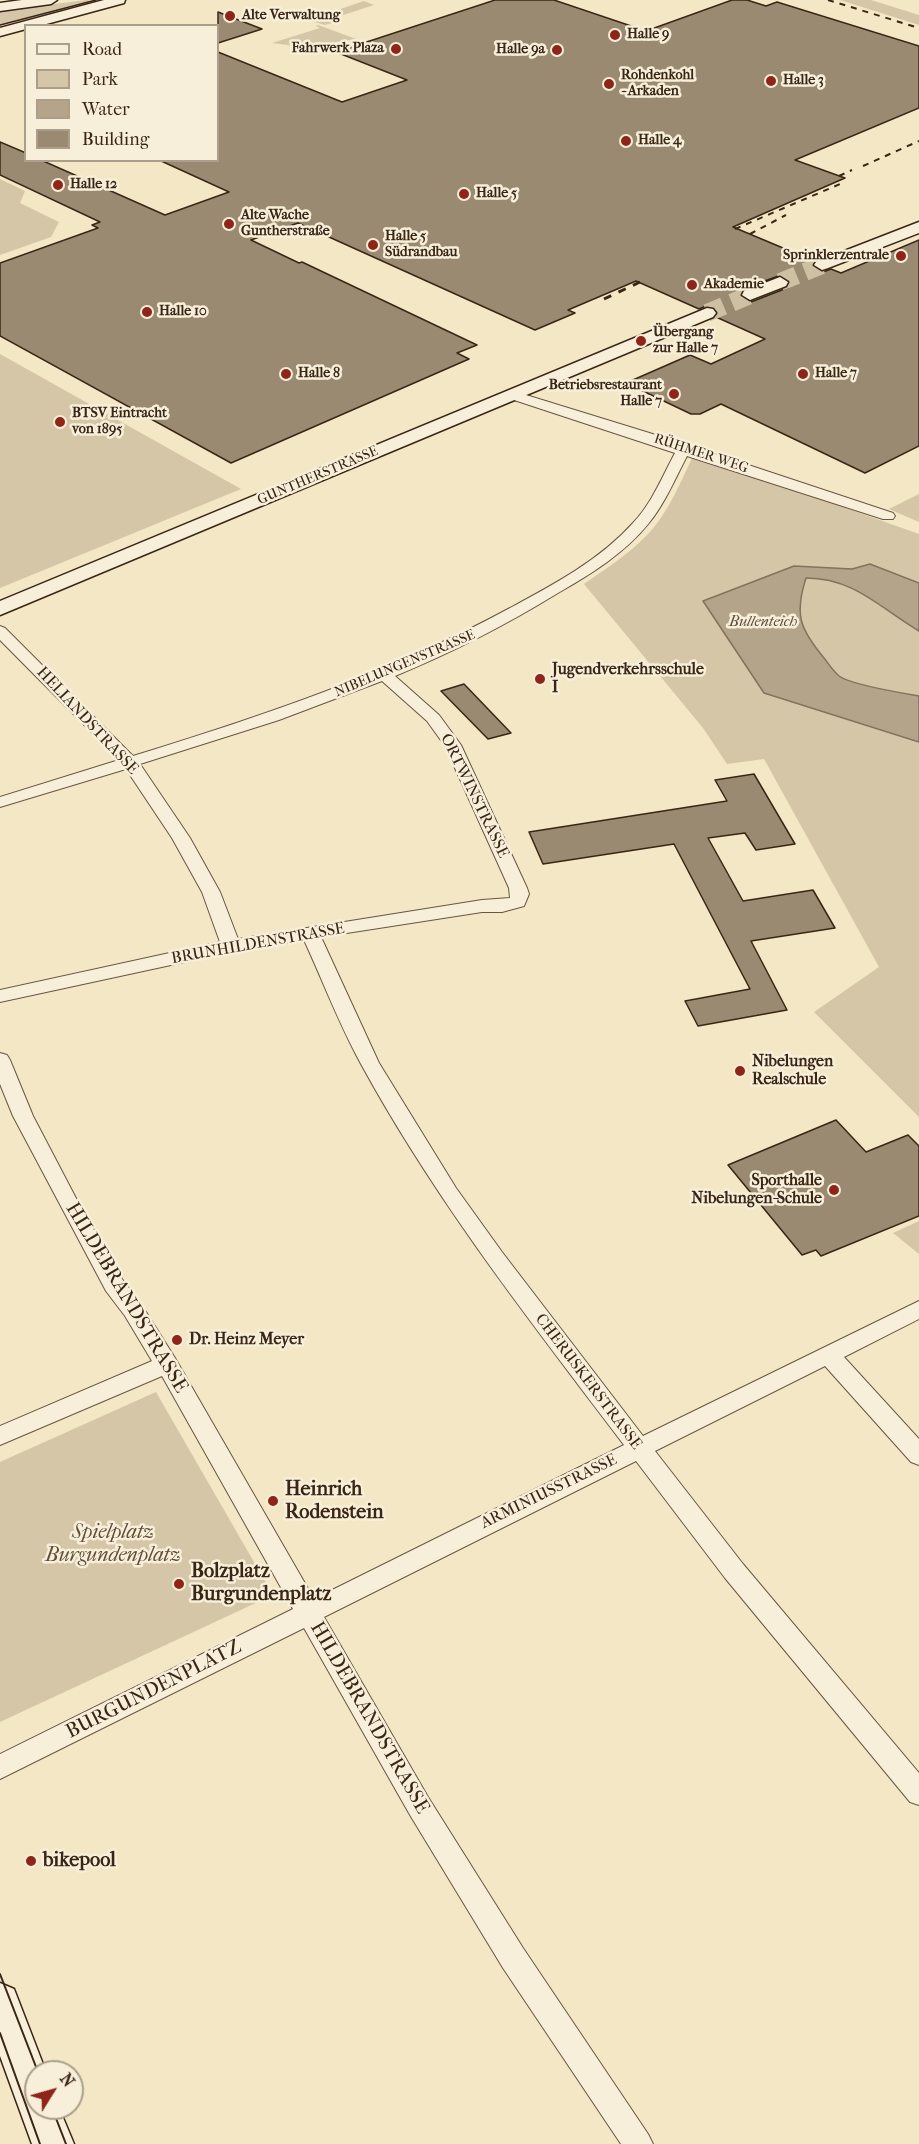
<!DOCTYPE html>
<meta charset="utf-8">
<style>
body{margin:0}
#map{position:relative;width:919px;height:2144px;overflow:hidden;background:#f3e7c5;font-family:"IM FELL French Canon",serif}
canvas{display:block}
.legend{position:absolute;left:24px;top:24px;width:195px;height:138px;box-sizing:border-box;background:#f7efd9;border:2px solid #ab9f8b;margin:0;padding:8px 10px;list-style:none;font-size:18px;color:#3a2616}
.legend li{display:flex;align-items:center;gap:12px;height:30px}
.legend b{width:30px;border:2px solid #ab9f8b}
.north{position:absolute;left:24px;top:2060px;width:60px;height:60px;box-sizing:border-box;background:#f7efd9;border:2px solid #ab9f8b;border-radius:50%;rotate:53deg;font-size:16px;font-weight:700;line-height:24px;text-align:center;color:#3a2616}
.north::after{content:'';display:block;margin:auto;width:21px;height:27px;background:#8f2418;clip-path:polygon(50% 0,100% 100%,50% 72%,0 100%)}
</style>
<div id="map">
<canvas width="919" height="2144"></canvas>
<ul class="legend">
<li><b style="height:8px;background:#f7efd9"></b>Road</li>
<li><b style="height:16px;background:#d4c6a7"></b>Park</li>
<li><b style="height:16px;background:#b4a58a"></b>Water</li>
<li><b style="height:16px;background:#9a8a71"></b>Building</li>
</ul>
<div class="north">N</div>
</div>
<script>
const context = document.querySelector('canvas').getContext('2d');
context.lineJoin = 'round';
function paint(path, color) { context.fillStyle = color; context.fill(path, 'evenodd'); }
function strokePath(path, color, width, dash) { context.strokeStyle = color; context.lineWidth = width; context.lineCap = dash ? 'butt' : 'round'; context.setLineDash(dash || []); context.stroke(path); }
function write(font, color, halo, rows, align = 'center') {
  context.font = font + ' "IM FELL French Canon",serif'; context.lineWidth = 5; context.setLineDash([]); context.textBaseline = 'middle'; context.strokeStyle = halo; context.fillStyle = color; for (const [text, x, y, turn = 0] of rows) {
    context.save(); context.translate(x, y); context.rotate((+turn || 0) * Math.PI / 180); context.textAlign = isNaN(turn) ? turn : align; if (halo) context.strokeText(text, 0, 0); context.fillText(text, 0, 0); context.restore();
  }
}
const green = new Path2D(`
 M 86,0 L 103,2 L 0,26 L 0,11 Z
 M 840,0 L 871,0 L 919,15 L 919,25 Z
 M 364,1 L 374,5 L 334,18 L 329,21 L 332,23 L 325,25 L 308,20 Z
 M 318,25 L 356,39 L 303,47 L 272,43 L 320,28 L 316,26 Z
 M 0,179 L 25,191 L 20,203 L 59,222 L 51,237 L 0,255 Z
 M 0,354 L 241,489 L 0,588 Z
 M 694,454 L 919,534 L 919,583 L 870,564 L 852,569 L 794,566 L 765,693 L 919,742 L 919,1117 L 814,1012 L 879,967 L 764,759 L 727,764 L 703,728 L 584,584 C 605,569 628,555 647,535 C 668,514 681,481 694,454 Z
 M 919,494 L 919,522 L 889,509 Z
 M 806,578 L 830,579 L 864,592 L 919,631 L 919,696 C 902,693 850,685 839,676 C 833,671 828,663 824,658 C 800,629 795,615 806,578 Z
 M 919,1221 L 919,1254 L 893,1233 Z
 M 156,1392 L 273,1595 L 0,1722 L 0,1462 Z`);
const water = new Path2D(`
 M 870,564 L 919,583 L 919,631 C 880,608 854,578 806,578 C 794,615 800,629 824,658 C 828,663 833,671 839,676 C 851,685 902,693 919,696 L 919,742 L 764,693 L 703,601 L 794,566 L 852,569 Z`);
const building = new Path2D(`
 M 495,0 L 554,0 L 646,31 L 732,0 L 747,0 L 766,6 L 777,2 L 919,46 L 919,108 L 795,160 L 845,178 L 733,227 L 814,261 L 813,267 L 823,272 L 831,269 L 841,273 L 919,240 L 919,446 L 865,473 L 721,404 L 700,414 L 691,414 L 626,383 L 690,355 L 711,364 L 765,339 L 716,317 L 718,313 L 713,307 L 706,306 L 699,309 L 636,281 L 568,310 L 575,313 L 535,330 L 298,223 L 251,240 L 299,263 L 302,262 L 477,345 L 457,353 L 469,359 L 231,463 L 0,336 L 0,263 L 98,228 L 92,225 L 100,222 L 0,175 L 0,142 L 26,153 L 26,160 L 41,160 L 165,215 L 229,192 L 159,160 L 218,160 L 218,52 L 342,102 L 407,80 L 336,52 ZM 781,275 L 790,281 L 787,288 L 751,302 L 740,296 L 743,289 Z
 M 218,12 L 262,29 L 218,43 Z
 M 464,684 L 511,733 L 488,739 L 441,691 Z
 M 754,774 L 795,844 L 756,850 L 745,833 L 708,838 L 743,901 L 813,890 L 835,928 L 751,941 L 787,1010 L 698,1026 L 685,1001 L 750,989 L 674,844 L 543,864 L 529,832 L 727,801 L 715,780 Z
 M 836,1120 L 866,1152 L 908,1135 L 919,1146 L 919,1216 L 821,1256 L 816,1250 L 802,1255 L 728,1165 Z`);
const secondaryTunnel = new Path2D(`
 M 780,282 L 822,265
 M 707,313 L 750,295`);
const street = new Path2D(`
 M 513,391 L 685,444 L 893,513 L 895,516 L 893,519 L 883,519 L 687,456 C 675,479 665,503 649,523 C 625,553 591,574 558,593 C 506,625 451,653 395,676 L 439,715 L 461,745 L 527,888 L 529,894 L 524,906 L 502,912 L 482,912 L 321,937 L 379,1063 L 456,1188 L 502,1252 L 643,1436 L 919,1301 L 919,1319 L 844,1357 L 919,1439 L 919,1465 L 911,1462 L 825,1366 L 655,1451 L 743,1564 L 919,1773 L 919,1805 L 910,1802 L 725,1578 L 636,1461 L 324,1617 L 428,1797 L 523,1948 L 648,2134 L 653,2144 L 621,2144 L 503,1968 L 410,1815 L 304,1628 L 0,1779 L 0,1754 L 293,1609 L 162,1376 L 0,1445 L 0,1426 L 152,1361 L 125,1316 L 106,1291 L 13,1116 L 0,1084 L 0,1053 L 7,1055 L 10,1060 L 33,1116 L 79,1204 L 122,1279 L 141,1304 L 175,1358 L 314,1599 L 624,1445 C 531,1322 435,1200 361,1064 C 339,1024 323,981 304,940 L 231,952 L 0,1002 L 0,990 L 220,942 L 202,892 L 172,838 L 126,769 L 0,807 L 0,797 L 119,760 L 0,640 L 0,626 L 5,628 L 133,756 C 263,716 390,673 510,608 C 553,585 600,560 633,523 C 652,503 662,477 675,453 L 508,398 L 506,395 ZM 382,681 L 427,721 L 445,746 L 509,888 L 510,898 L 482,900 L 238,939 L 220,892 L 190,838 L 140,764 L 279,720 Z`);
const secondary = new Path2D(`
 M 22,0 L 57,0 L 51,4 L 0,11 L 0,3 Z
 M 104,0 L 125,0 L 124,3 L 39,26 L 26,26 L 26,29 L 0,36 L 0,28 Z
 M 919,222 L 919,233 L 828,268 L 822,270 L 814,265 L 816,262 Z
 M 780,277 L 788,282 L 786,286 L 750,300 L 742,295 L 744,291 Z
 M 707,308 L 713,309 L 716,313 L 713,317 L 0,615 L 0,601 Z
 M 0,1983 L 14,1989 L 46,2072 L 36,2072 L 36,2108 L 59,2108 L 74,2144 L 32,2144 L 0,2056 Z`);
const tramFar1 = new Path2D(`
 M 0,25 L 96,0`);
const tram = new Path2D(`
 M 0,1974 L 38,2072
 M 0,2033 L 40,2144
 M 52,2108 L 66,2144`);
const railFar1 = new Path2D(`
 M 828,0 L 919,28
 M 863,166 L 919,141
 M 839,176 L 852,170
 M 735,229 L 840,184
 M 750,234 L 786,215`);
const rail = new Path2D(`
 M 604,299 L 640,282`);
const markers = [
 [230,16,6,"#8f2418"],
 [615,35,6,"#8f2418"],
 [396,49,6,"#8f2418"],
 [557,50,6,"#8f2418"],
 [771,81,6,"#8f2418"],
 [609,84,6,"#8f2418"],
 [626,141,6,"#8f2418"],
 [58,185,6,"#8f2418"],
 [464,194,6,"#8f2418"],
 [229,224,6,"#8f2418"],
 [373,245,6,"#8f2418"],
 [901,256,6,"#8f2418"],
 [692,285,6,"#8f2418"],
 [147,312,6,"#8f2418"],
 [641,341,6,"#8f2418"],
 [286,374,6,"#8f2418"],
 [803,374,6,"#8f2418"],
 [674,394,6,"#8f2418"],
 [60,422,6,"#8f2418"],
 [540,679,6,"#8f2418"],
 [740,1071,6,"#8f2418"],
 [834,1190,6,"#8f2418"],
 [177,1340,6,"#8f2418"],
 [273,1501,6,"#8f2418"],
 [179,1584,6,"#8f2418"],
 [31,1861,6,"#8f2418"]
];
const farPoinames = [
 ["Alte Verwaltung",242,16],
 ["Halle 9",627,35],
 ["Fahrwerk Plaza",384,49,"right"],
 ["Halle 9a",545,50,"right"],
 ["Rohdenkohl",621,76],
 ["- Arkaden",621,92],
 ["Halle 3",783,81],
 ["Halle 4",638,141],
 ["Halle 12",70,185],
 ["Halle 5",476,194],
 ["Alte Wache",241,216],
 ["Guntherstraße",241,232],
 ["Halle 5",385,237],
 ["Südrandbau",385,253],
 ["Sprinklerzentrale",889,256,"right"],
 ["Akademie",704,285],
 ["Halle 10",159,312],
 ["Übergang",653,333],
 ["zur Halle 7",653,349],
 ["Halle 8",298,374],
 ["Halle 7",815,374],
 ["Betriebsrestaurant",662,386,"right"],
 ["Halle 7",662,402,"right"],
 ["BTSV Eintracht",72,414],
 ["von 1895",72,430]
];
const farStreetnames = [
 ["RÜHMER WEG",701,454,18],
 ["GUNTHERSTRASSE",318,476,-23],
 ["NIBELUNGENSTRASSE",405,664,-23]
];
const farWaternames = [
 ["Bullenteich",763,622]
];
const poiNames = [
 ["Jugendverkehrsschule",552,670],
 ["I",552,688],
 ["Nibelungen",752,1062],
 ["Realschule",752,1080],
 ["Sporthalle",822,1181,"right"],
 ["Nibelungen-Schule",822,1199,"right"],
 ["Dr. Heinz Meyer",189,1340]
];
const streetNames = [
 ["HELIANDSTRASSE",87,721,47],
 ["ORTWINSTRASSE",474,796,64],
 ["BRUNHILDENSTRASSE",258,944,-10],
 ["CHERUSKERSTRASSE",588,1382,53],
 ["ARMINIUSSTRASSE",549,1492,-26]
];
const nearStreetnames = [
 ["HILDEBRANDSTRASSE",126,1298,59],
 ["BURGUNDENPLATZ",154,1690,-27],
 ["HILDEBRANDSTRASSE",369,1718,60]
];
const nearPoinames = [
 ["Heinrich",285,1490],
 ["Rodenstein",285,1513],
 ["Bolzplatz",191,1572],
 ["Burgundenplatz",191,1595],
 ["bikepool",43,1861]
];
const nearParknames = [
 ["Spielplatz",113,1533],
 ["Burgundenplatz",113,1556]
];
paint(green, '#d4c6a7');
paint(water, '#b4a58a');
strokePath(water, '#83725c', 1.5);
paint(building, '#9a8a71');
strokePath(building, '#3a2616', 1.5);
strokePath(secondaryTunnel, '#cec0a2', 18, [18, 9]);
strokePath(street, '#685642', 2);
strokePath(secondary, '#3a2616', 3);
paint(street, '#f7efd9');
paint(secondary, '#f7efd9');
strokePath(tramFar1, '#3a2616', 1.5);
strokePath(tram, '#3a2616', 2);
strokePath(railFar1, '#3a2616', 2, [6, 6]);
strokePath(rail, '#3a2616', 3, [8, 8]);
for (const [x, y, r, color] of markers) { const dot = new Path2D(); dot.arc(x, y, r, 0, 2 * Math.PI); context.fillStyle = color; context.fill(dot); strokePath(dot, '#f7efd9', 2); }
write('bold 14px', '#3a2616', '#f7efd9', farPoinames, 'left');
write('14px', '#3a2616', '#f7efd9', farStreetnames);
write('italic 15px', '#5f4c39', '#f7efd9', farWaternames);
write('bold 16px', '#3a2616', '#f7efd9', poiNames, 'left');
write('16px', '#3a2616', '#f7efd9', streetNames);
write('20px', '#3a2616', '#f7efd9', nearStreetnames);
write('bold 20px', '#3a2616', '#f7efd9', nearPoinames, 'left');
write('italic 20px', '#604e3a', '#f7efd9', nearParknames);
</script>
